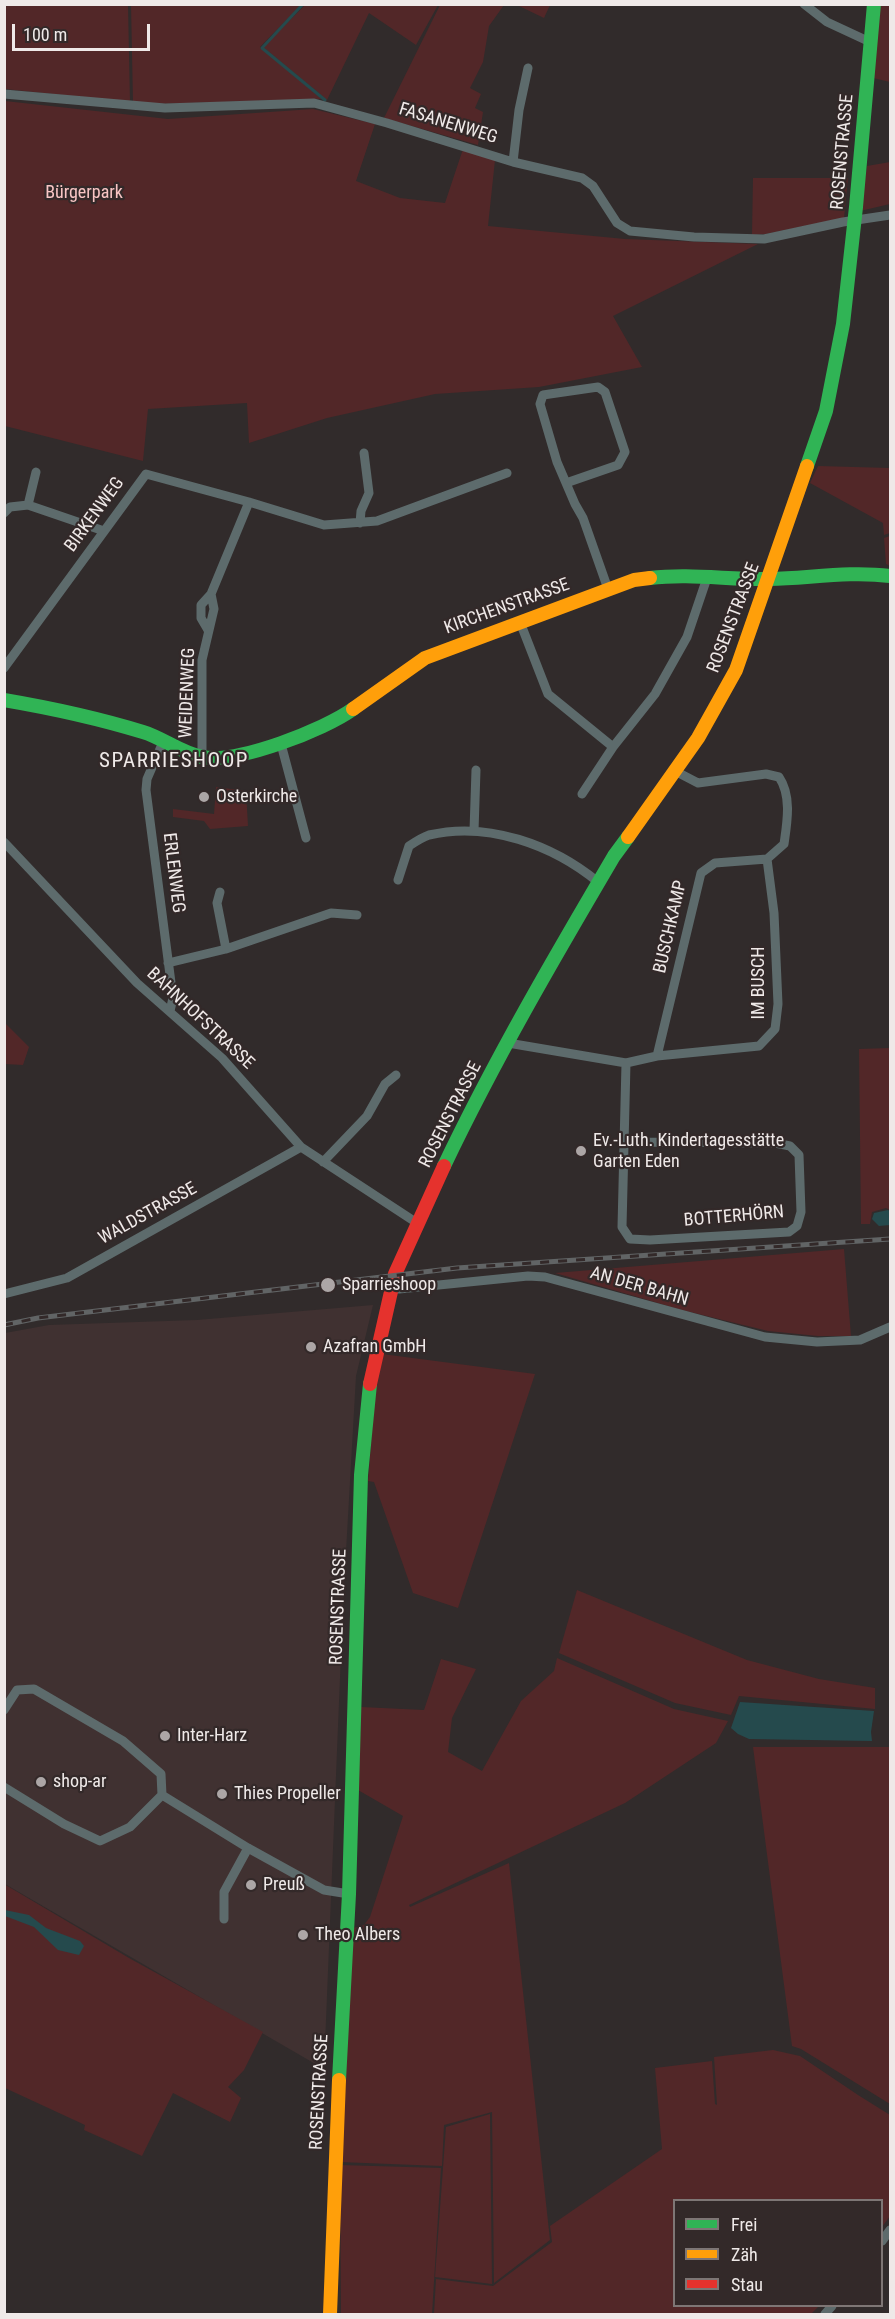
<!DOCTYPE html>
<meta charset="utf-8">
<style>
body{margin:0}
#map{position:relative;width:895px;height:2319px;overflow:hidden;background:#312b2b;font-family:"Roboto Condensed",sans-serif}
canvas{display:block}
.frame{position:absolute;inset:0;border:6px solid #efe9e8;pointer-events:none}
.legend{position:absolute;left:673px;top:2199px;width:210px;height:108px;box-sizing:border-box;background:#332929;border:2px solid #7e7675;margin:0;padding:8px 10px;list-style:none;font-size:18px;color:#efe9e8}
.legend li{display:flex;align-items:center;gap:12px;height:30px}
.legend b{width:30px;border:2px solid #7e7675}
.scale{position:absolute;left:12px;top:24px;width:138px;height:27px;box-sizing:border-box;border:3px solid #efe9e8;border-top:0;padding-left:8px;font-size:18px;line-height:21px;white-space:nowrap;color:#efe9e8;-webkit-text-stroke:4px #332929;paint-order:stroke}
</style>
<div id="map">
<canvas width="895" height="2319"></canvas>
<div class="frame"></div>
<ul class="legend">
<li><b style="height:8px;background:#30b455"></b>Frei</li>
<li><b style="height:8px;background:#ff9f0a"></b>Zäh</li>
<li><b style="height:8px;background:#e5322d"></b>Stau</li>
</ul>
<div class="scale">100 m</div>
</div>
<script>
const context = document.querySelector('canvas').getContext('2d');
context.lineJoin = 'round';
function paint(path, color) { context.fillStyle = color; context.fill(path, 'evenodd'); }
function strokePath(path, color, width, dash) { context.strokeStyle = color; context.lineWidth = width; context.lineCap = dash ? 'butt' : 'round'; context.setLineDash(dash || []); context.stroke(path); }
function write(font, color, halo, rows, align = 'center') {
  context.font = font + ' "Roboto Condensed",sans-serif'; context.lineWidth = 4.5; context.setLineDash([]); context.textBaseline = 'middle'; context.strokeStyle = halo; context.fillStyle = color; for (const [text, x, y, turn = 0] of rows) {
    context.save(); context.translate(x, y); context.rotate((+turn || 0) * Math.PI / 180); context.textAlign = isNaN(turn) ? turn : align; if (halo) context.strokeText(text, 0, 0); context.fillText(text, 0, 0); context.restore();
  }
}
const built = new Path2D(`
 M 373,1305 L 356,1376 L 343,1604 L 324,2069 L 5,1884 L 5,1333 L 49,1325 L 197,1320 Z`);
const green = new Path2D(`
 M 4,5 L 128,5 L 130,102 L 5,89 Z
 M 131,5 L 301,5 L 260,47 L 322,99 L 156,104 L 133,102 Z
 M 305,5 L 305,4 L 438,5 L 416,45 L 369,13 L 327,100 L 263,47 Z
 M 440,5 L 504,5 L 489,26 L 483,62 L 470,88 L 481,94 L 475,108 L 483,112 L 478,145 L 384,118 Z
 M 517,5 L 550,5 L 544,18 Z
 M 879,5 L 890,5 L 890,82 L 873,78 Z
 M 5,101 L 168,119 L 313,109 L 375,124 L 356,181 L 400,198 L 445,203 L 463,149 L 495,160 L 488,226 L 625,239 L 758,244 L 613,316 L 642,367 L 539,387 L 435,394 L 327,418 L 249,443 L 247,403 L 148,409 L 143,461 L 5,426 Z
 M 890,162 L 890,204 L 860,211 L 867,166 Z
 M 753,178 L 848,178 L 844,218 L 766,234 L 752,235 Z
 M 818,466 L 890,468 L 890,533 L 884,535 L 883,523 L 810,483 Z
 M 890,536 L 890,566 L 886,564 L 884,538 Z
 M 216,787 L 246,791 L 248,826 L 210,829 L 204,821 L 173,817 L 173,809 L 214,814 Z
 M 4,1022 L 29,1047 L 23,1065 L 5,1064 Z
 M 890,1048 L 890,1210 L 886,1208 L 872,1212 L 870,1224 L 861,1224 L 859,1049 Z
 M 844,1249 L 851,1336 L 818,1336 L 768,1331 L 682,1310 L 555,1273 Z
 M 382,1354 L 535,1374 L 458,1608 L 413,1593 L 374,1482 L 368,1481 L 376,1382 Z
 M 577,1590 L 747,1660 L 819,1679 L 875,1688 L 875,1709 L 739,1696 L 731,1715 L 675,1703 L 559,1653 Z
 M 557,1658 L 674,1709 L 728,1721 L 716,1743 L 625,1803 L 409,1905 L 410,1907 L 509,1863 L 550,2240 L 494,2283 L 492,2112 L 444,2125 L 442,2166 L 339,2162 L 353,1928 L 364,1925 L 370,1917 L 403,1816 L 358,1790 L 361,1707 L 424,1710 L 441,1659 L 476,1669 L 452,1718 L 448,1752 L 482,1771 L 521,1701 L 554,1671 Z
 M 753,1747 L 890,1747 L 890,2104 L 801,2049 L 792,2046 Z
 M 4,1884 L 129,1958 L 263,2032 L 244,2070 L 228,2087 L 241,2098 L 230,2122 L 173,2093 L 142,2156 L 84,2130 L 85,2125 L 5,2088 Z
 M 773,2050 L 800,2056 L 858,2095 L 890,2115 L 890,2216 L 882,2227 L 882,2200 L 674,2200 L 674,2306 L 819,2306 L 811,2314 L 434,2314 L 436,2279 L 493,2286 L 552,2242 L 550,2226 L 662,2149 L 655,2068 L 712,2061 L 715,2104 L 717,2105 L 714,2057 Z
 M 490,2114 L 492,2284 L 435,2277 L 446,2127 Z
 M 340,2165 L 441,2168 L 432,2314 L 341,2314 Z`);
const water = new Path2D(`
 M 888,1210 L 890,1211 L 890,1225 L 879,1226 L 872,1219 L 874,1213 Z
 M 740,1702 L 874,1711 L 871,1732 L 872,1741 L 749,1739 L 738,1734 L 731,1728 Z
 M 5,1910 L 29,1915 L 46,1928 L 80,1941 L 84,1946 L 79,1955 L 58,1950 L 34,1927 L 5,1916 Z`);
const stream = new Path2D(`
 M 303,4 L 262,48 L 325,100`);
const street = new Path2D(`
 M 804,4 L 827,22 L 870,42
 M 4,94 L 165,108 L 314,103 L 387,123 L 513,162 L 582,178 L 593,186 L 617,223 L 630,231 L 694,237 L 764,239 L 843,222 L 890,215
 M 513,162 L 519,110 L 528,68
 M 566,483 L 618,465 L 625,452 L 605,392 L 598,387 L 543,395 L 540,404 L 557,462 L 575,504 L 583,518 L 608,589
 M 28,505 L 36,472
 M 4,513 L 10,507 L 28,505 L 104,531
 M 360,523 L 361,511 L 369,493 L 364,453
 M 520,622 L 548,694 L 613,747 L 655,694 L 687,637 L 708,575
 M 208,630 L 201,618 L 201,605 L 211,594
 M 4,668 L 146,474 L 249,502 L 324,525 L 377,521 L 507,473
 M 163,742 L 147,779 L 146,790 L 173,998 L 170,1011
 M 281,744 L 306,838
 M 202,757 L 202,660 L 214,609 L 211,594 L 249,502
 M 582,794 L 613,747
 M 474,831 L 476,770
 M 4,842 L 137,983 L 222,1058 L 301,1147 L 417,1223
 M 398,880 L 409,846 C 415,842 423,837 429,835 C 488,821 553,845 598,882
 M 220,892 L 217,903 L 226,949
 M 168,963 L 226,949 L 331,913 L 357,915
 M 508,1043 L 626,1063 L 657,1056 L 759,1046 L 775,1029 L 778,1004 L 774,913 L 767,859 L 784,844 C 787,823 792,796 779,777 L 766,774 L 698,783 L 675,771
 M 657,1056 L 701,873 L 715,863 L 767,859
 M 624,1142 L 775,1143 L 790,1146 L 799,1155 L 801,1212 L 797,1226 L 789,1232 L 650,1240 L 630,1239 L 622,1227 L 626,1063
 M 323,1162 L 367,1116 L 385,1084 L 396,1075
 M 391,1288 L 399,1289 L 528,1276 L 545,1277 L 765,1337 L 817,1342 L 860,1340 L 890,1327
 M 4,1294 L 67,1278 L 301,1147
 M 4,1710 L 17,1690 L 34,1689 L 123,1741 L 161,1774 L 162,1795 L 130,1827 L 100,1841 L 64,1824 L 4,1787
 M 162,1795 L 248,1848 L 324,1890 L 349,1894
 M 224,1919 L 224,1892 L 248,1848
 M 882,2241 L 890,2230
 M 825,2314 L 832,2306`);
const fast = new Path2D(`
 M 807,466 L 826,411 L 843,324 L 856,207 L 874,4
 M 650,578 C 690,573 730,580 770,579 C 810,578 850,571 890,576
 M 4,700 C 51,708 97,718 143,732 C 163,738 181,753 202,757 C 237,764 324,730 353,709
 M 444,1166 C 495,1059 554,958 614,856 L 628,837
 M 339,2080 L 349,1894 L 361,1475 L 370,1384`);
const slow = new Path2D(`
 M 353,709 L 425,658 L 634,580 L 650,578
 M 628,837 L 698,738 L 736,670 L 807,466
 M 330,2314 L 339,2080`);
const jam = new Path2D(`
 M 370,1384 L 395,1274 L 444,1166`);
const rail = new Path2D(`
 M 4,1325 L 38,1318 L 457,1268 L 890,1239`);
const markers = [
 [204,797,6,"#aca6a6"],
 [581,1151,6,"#aca6a6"],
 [328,1285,8,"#aca6a6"],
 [311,1347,6,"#aca6a6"],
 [165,1736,6,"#aca6a6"],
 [41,1782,6,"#aca6a6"],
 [222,1794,6,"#aca6a6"],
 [251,1885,6,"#aca6a6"],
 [303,1935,6,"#aca6a6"]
];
const streetNames = [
 ["FASANENWEG",448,124,17],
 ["ROSENSTRASSE",843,152,-85],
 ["BIRKENWEG",95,515,-54],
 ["KIRCHENSTRASSE",507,607,-20],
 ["ROSENSTRASSE",734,618,-69],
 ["WEIDENWEG",188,693,-88],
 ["ERLENWEG",173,873,83],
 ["BUSCHKAMP",671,927,-77],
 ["IM BUSCH",759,983,-90],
 ["BAHNHOFSTRASSE",200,1019,43],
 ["ROSENSTRASSE",451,1115,-63],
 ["WALDSTRASSE",148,1214,-29],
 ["BOTTERHÖRN",734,1217,-5],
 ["AN DER BAHN",639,1287,16],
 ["ROSENSTRASSE",339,1607,-88],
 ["ROSENSTRASSE",320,2092,-87]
];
const parkNames = [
 ["Bürgerpark",84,193]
];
const poiNames = [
 ["Osterkirche",216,797],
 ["Ev.-Luth. Kindertagesstätte",593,1141],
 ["Garten Eden",593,1162],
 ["Sparrieshoop",342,1285],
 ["Azafran GmbH",323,1347],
 ["Inter-Harz",177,1736],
 ["shop-ar",53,1782],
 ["Thies Propeller",234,1794],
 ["Preuß",263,1885],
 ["Theo Albers",315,1935]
];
const quarterNames = [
 ["SPARRIESHOOP",174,762]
];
paint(built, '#403131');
paint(green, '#522728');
paint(water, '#254a4d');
strokePath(stream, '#254a4d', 3);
strokePath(street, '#5d6b6c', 9);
strokePath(fast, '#30b455', 14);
strokePath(slow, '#ff9f0a', 14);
strokePath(jam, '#e5322d', 14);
strokePath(rail, '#616465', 5);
strokePath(rail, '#332929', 3, [9]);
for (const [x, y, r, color] of markers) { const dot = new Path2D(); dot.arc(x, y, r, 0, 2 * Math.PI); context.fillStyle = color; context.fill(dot); strokePath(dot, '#332929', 2); }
write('18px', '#efe9e8', '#332929', streetNames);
write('18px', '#f8c5c4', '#332929', parkNames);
write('18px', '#efe9e8', '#332929', poiNames, 'left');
context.letterSpacing = '1.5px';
write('21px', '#efe9e8', '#332929', quarterNames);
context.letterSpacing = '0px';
</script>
